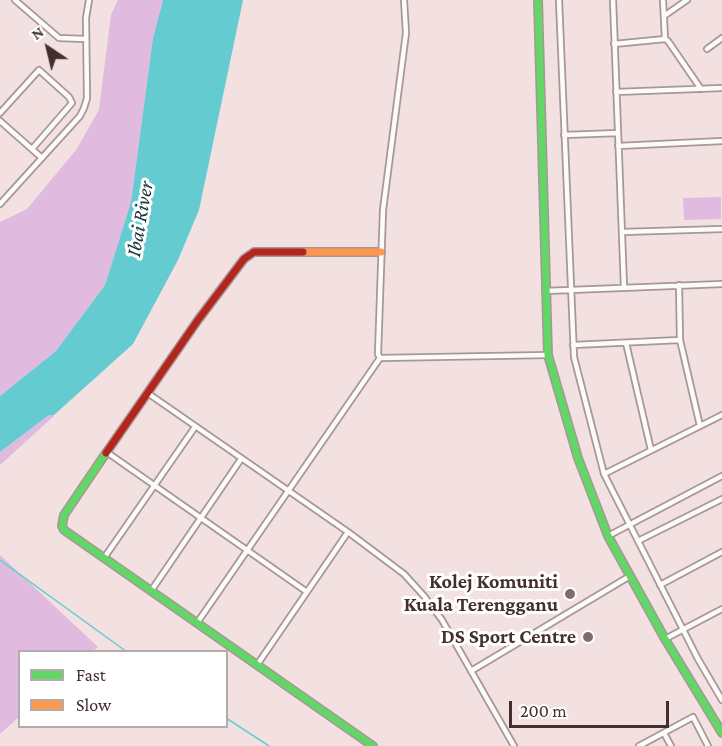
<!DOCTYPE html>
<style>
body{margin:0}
#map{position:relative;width:722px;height:746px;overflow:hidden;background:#f3e0e0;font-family:"Crimson Pro",serif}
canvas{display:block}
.legend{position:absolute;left:18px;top:650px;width:210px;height:78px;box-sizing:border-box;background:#fff;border:2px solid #b4abab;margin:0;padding:8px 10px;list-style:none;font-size:18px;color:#442e2e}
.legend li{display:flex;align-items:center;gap:12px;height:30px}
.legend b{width:30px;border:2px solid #b4abab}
.north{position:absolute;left:18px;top:18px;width:60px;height:60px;-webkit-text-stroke:4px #fff;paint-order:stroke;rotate:325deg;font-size:16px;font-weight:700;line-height:24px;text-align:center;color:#442e2e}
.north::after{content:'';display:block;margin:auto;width:21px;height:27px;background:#442e2e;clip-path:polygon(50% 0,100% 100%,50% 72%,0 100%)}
.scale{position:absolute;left:509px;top:701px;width:160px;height:27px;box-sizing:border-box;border:3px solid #442e2e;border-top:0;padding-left:8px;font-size:18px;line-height:21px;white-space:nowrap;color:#442e2e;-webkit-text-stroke:4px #fff;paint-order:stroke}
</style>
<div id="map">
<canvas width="722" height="746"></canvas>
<ul class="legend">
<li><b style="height:8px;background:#63d668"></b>Fast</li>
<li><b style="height:8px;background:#ff974d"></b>Slow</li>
</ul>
<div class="north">N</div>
<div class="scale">200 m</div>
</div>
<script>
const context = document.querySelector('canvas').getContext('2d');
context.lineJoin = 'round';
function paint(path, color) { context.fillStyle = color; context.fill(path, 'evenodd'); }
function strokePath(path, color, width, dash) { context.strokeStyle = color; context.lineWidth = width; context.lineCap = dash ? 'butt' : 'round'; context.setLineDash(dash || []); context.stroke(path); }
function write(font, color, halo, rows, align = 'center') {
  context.font = font + ' "Crimson Pro",serif'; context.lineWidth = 6; context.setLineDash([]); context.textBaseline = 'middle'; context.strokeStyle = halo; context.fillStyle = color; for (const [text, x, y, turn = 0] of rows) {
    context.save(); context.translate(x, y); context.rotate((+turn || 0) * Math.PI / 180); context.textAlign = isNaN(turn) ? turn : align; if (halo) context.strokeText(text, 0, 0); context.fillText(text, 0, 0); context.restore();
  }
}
const green = new Path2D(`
 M 118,0 L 163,0 L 153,38 L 131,202 L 105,285 L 56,351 L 0,396 L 0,222 L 27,209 L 76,150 L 99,110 L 111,15 Z
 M 721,197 L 721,219 L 684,220 L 683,198 Z
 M 49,415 L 52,414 L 54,416 L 0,465 L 0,452 Z
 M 0,555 L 98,647 L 93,651 L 20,652 L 19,717 L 0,734 Z`);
const water = new Path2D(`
 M 163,0 L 243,0 L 199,210 L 178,260 L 133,344 L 54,415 L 49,415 L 0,452 L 0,396 L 56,351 L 105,285 L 131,202 L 153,38 Z`);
const stream = new Path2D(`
 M 0,560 L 127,652
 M 226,718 L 269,746`);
const street = new Path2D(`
 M 15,0 L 59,38 L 86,39
 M 559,0 L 574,357 L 604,474 L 698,659 L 722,700
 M 613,0 L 624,287
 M 663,0 L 665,39
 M 664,16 L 687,0
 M 614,44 L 665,39 L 668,41 L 701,89
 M 707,49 L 722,38
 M 616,92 L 722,88
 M 0,113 L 39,70 L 69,97 L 72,103 L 32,149
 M 0,121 L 42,158
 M 564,135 L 618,133
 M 618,146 L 722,141
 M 0,204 L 80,116 L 84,108 L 87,98 L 86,18 L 89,0
 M 622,232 L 722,229
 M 679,285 L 680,340 L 700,426
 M 545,291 L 722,284
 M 626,343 L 651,450
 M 573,345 L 680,340
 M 380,358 L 378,354 L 383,210 L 406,33 L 404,0
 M 149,394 L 348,532 L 404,574 L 424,596 L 442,620 L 514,746
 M 108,453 L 307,592
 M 604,474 L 722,415
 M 608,536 L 722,476
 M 638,541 L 722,499
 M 104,558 L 195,427
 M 660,585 L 722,552
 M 151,591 L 241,459
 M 197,623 L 380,358 L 548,355
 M 665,639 L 722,609
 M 257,665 L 348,532
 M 471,671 L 630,576
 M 664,733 L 671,746
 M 639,746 L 693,717 L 708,746`);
const fast = new Path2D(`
 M 538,0 L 548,355 L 578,458 L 608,536 L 665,639 L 722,733
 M 106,453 L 64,515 L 62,526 L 64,530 L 373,746`);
const slow = new Path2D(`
 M 303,252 L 381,252`);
const jam = new Path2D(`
 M 106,453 L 198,320 L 244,259 L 254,252 L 303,252`);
const markers = [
 [570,594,6,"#816c6c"],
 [588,637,6,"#816c6c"]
];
const poiNames = [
 ["Kolej Komuniti",558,582],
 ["Kuala Terengganu",558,605],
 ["DS Sport Centre",576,637]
];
const waterNames = [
 ["Ibai River",140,219,-80]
];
paint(green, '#e0badf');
paint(water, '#64ccd1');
strokePath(stream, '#64ccd1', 1.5);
strokePath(street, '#a89797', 8);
strokePath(fast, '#a89797', 10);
strokePath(slow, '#a89797', 10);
strokePath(jam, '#a89797', 10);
strokePath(street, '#fdfafa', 4.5);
strokePath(fast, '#63d668', 7);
strokePath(slow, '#ff974d', 7);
strokePath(jam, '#b3261e', 7);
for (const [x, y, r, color] of markers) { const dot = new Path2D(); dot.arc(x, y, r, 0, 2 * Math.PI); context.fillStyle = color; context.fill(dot); strokePath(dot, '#fff', 2); }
write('bold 20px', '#442e2e', '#fff', poiNames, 'right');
write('italic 21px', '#183638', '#fff', waterNames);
</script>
